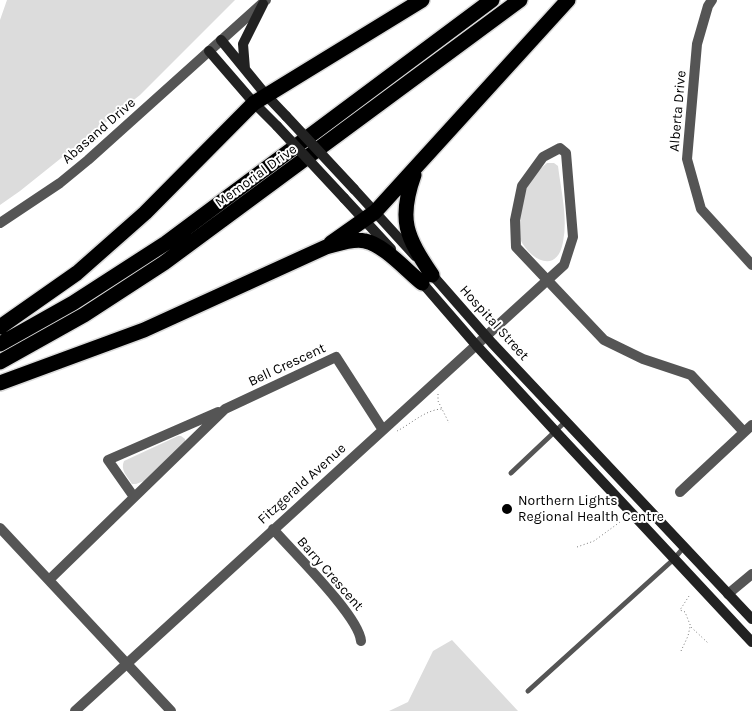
<!DOCTYPE html>
<style>
body{margin:0}
canvas{display:block;background:#fff}
</style>
<canvas width="752" height="711"></canvas>
<script>
const context = document.querySelector('canvas').getContext('2d');
context.lineJoin = 'round';
function paint(path, color) { context.fillStyle = color; context.fill(path, 'evenodd'); }
function strokePath(path, color, width, dash) { context.strokeStyle = color; context.lineWidth = width; context.lineCap = dash ? 'butt' : 'round'; context.setLineDash(dash || []); context.stroke(path); }
function write(font, color, halo, rows, align = 'center') {
  context.font = font + ' Karla,sans-serif'; context.lineWidth = 4; context.setLineDash([]); context.textBaseline = 'middle'; context.strokeStyle = halo; context.fillStyle = color; for (const [text, x, y, turn = 0] of rows) {
    context.save(); context.translate(x, y); context.rotate((+turn || 0) * Math.PI / 180); context.textAlign = isNaN(turn) ? turn : align; if (halo) context.strokeText(text, 0, 0); context.fillText(text, 0, 0); context.restore();
  }
}
const green = new Path2D(`
 M 7,0 L 235,0 L 140,95 L 20,191 L 0,205 L 0,20 Z
 M 547,163 L 554,163 L 558,166 C 561,191 568,218 563,242 C 557,275 530,260 520,239 C 516,230 521,198 525,189 C 529,180 540,169 547,163 Z
 M 178,436 L 181,436 L 185,439 L 185,442 L 144,481 L 136,484 L 132,484 C 127,476 120,470 124,461 Z
 M 452,640 L 518,711 L 389,711 L 408,702 L 433,651 Z`);
const path = new Path2D(`
 M 438,394 L 438,401 L 449,423
 M 397,431 C 411,424 426,409 443,409
 M 577,547 L 594,541 L 620,522
 M 689,596 L 680,610 L 685,612 L 691,627 L 708,643
 M 681,651 L 688,636 L 690,627`);
const service = new Path2D(`
 M 511,473 L 565,422
 M 528,691 L 674,559 L 684,547`);
const minor = new Path2D(`
 M 712,0 L 708,6 L 697,44 L 687,159 L 701,209 L 752,265
 M 680,492 L 752,425
 M 134,497 L 108,460 L 218,412
 M 0,528 L 171,711
 M 273,529 C 292,551 359,616 361,641
 M 49,580 L 225,409 L 336,357 L 383,430
 M 728,594 L 752,574
 M 75,711 L 564,265 L 573,237 L 566,153 L 560,148 L 543,157 L 522,186 L 515,220 L 516,247 L 604,340 L 643,359 L 691,375 L 744,432`);
const tertiary = new Path2D(`
 M 0,223 L 60,183 L 88,160 L 266,0`);
const secondary = new Path2D(`
 M 221,40 L 266,95 L 286,116
 M 209,51 L 254,103 L 277,126
 M 245,69 L 243,44 L 263,4
 M 354,189 L 415,256
 M 344,198 L 391,249
 M 428,270 L 492,343 L 752,619
 M 418,278 L 476,345 L 556,432 L 752,642`);
const motorway = new Path2D(`
 M 414,175 C 398,220 406,236 432,275
 M 331,243 L 375,212 L 568,0
 M 0,327 L 77,273 L 145,213 L 254,103 L 422,0
 M 0,344 L 73,303 L 166,243 L 492,0
 M 0,362 L 84,315 L 164,263 L 520,0
 M 0,383 L 144,330 L 326,247 C 338,244 353,238 365,241 C 383,244 407,271 422,283`);
const secondaryBridge = new Path2D(`
 M 286,116 L 354,189
 M 277,126 L 344,198`);
const markers = [
 [507,509,6,"#000"]
];
const streetNames = [
 ["Alberta Drive",678,111,-85],
 ["Abasand Drive",99,131,-41],
 ["Memorial Drive",256,176,-36],
 ["Hospital Street",494,323,48],
 ["Bell Crescent",287,365,-25],
 ["Fitzgerald Avenue",302,484,-42],
 ["Barry Crescent",330,574,49]
];
const poiNames = [
 ["Northern Lights",518,501],
 ["Regional Health Centre",518,517]
];
paint(green, '#dcdcdc');
strokePath(motorway, '#dbdbdb', 18);
strokePath(path, '#777', 1, [1, 2.5]);
strokePath(service, '#555', 5);
strokePath(minor, '#555', 10);
strokePath(tertiary, '#555', 10);
strokePath(secondary, '#222', 10);
strokePath(motorway, '#000', 15);
strokePath(secondaryBridge, '#222', 10);
for (const [x, y, r, color] of markers) { const dot = new Path2D(); dot.arc(x, y, r, 0, 2 * Math.PI); context.fillStyle = color; context.fill(dot); strokePath(dot, '#fff', 2); }
write('14px', '#000', '#fff', streetNames);
write('14px', '#000', '#fff', poiNames, 'left');
</script>
